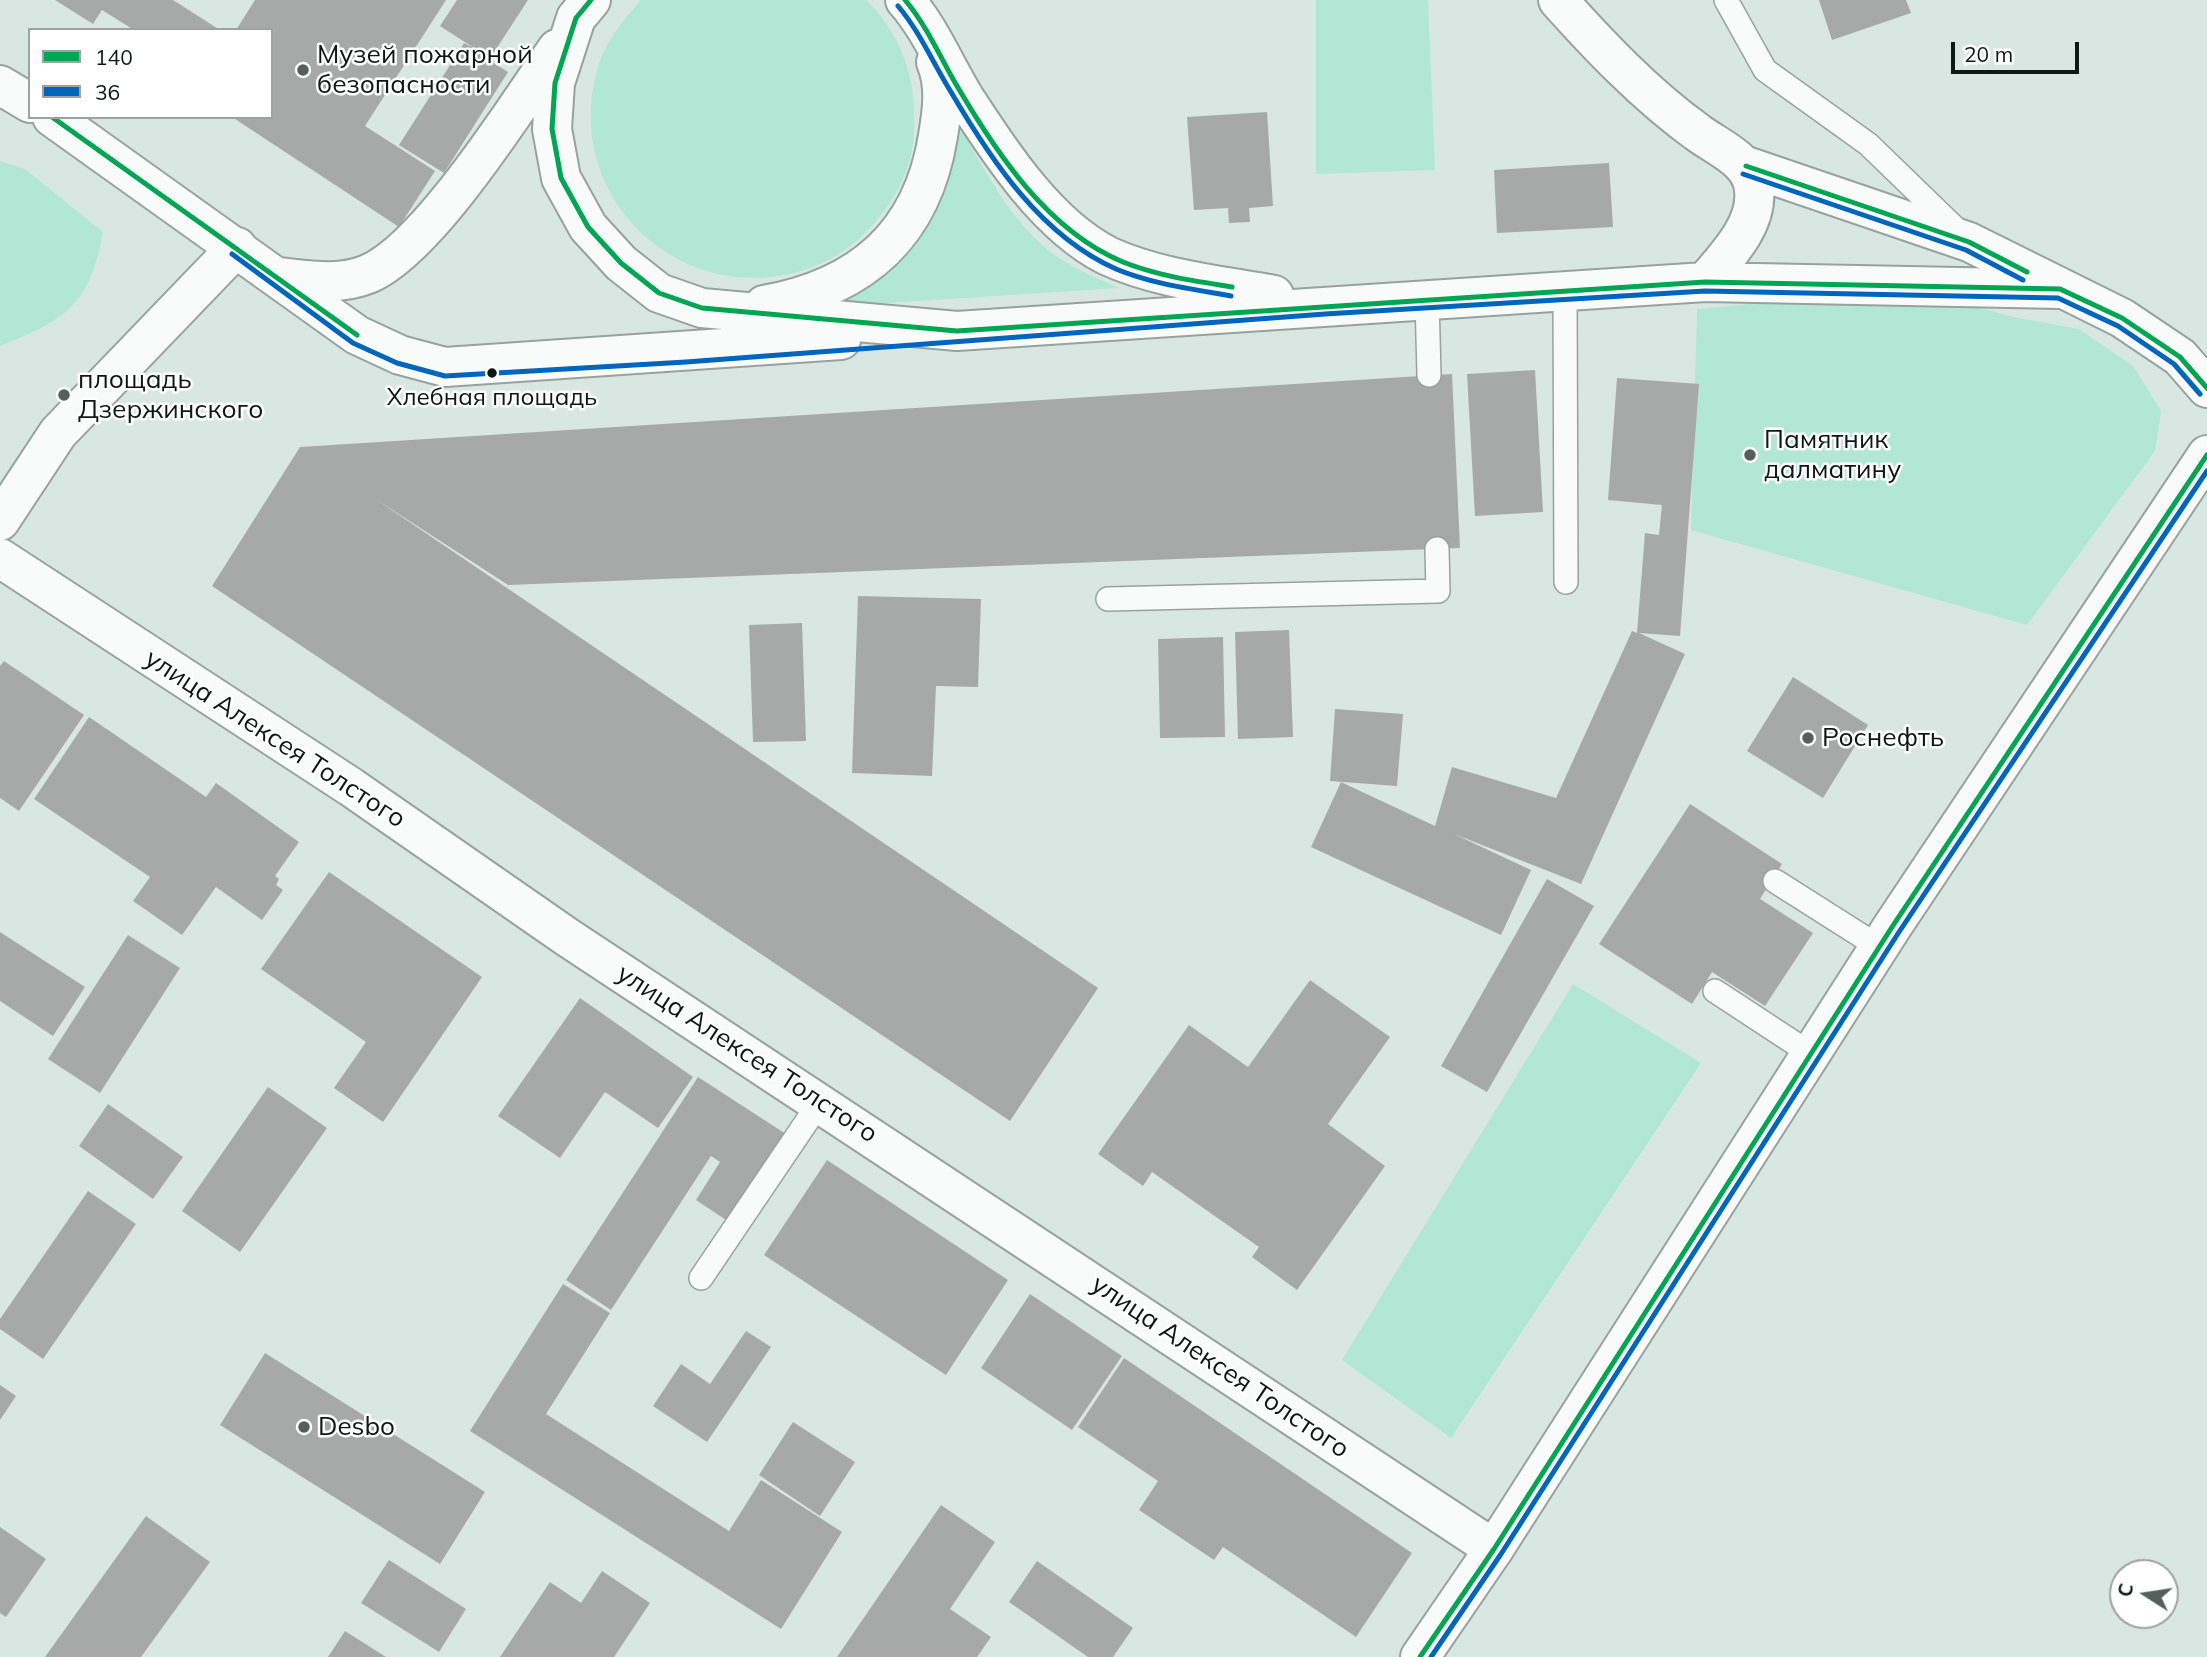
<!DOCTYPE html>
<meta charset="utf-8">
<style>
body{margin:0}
#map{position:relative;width:2207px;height:1657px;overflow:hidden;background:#d9e7e2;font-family:Mulish,sans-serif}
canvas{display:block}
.legend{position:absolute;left:28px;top:28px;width:245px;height:91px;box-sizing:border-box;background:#fff;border:2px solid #9fa2a1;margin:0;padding:9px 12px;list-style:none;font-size:21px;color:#0e1714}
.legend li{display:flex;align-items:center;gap:14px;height:35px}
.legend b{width:35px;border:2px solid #9fa2a1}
.north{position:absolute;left:2109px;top:1559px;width:70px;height:70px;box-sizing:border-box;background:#fff;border:2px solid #9fa2a1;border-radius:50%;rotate:282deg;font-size:19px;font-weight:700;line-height:28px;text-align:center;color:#0e1714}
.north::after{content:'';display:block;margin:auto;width:24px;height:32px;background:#55605c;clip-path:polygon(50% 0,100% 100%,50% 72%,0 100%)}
.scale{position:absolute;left:1951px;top:42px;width:128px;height:32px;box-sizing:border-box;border:4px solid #0e1714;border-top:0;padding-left:9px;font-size:21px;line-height:24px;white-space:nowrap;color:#0e1714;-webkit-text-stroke:5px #fff;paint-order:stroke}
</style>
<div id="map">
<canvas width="2207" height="1657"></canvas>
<ul class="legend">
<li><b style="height:9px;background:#00a651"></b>140</li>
<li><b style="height:9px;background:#0065bd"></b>36</li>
</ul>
<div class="north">С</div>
<div class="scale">20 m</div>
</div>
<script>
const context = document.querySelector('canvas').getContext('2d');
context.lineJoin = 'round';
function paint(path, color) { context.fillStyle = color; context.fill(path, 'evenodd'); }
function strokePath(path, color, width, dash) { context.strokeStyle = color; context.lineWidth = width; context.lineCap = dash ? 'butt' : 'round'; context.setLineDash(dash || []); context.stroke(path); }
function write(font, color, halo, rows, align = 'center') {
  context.font = font + ' Mulish,sans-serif'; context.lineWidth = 5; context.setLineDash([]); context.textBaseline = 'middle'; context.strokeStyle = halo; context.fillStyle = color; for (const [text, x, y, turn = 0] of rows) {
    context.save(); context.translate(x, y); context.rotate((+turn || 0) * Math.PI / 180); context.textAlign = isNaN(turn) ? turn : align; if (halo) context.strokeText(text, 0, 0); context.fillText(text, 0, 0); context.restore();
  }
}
const green = new Path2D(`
 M 641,0 L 866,0 C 906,38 919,90 913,144 C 908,178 890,207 867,231 C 845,254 816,269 785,275 C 666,297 564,189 597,71 C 604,43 623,20 641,0 Z
 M 1316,0 L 1428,0 L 1435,170 L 1316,174 Z
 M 954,117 C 984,168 1013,230 1065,262 C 1082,272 1101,280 1119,288 L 839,306 L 889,269 Z
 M 0,161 L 25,169 L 103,232 C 89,305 68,319 0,346 Z
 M 1792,300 L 1951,300 L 2013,317 L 2079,329 L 2133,366 L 2161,411 L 2155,451 L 2027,625 L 1691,530 L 1697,309 Z
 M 1573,984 L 1701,1063 L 1451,1438 L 1342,1360 Z`);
const building = new Path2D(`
 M 55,0 L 173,0 L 220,30 L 134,30 L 102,10 L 93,24 Z
 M 255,0 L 446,0 L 365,126 L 435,171 L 399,227 L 232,117 L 271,117 L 271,30 L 236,30 Z
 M 457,0 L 528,0 L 489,60 L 508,72 L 444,173 L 399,145 L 464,43 L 474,48 L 440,26 Z
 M 1819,0 L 1906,0 L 1911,13 L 1832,40 Z
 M 1267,112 L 1273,206 L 1249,208 L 1250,222 L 1229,223 L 1228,208 L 1194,210 L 1187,117 Z
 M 1609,163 L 1613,227 L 1497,233 L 1494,170 Z
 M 1535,370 L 1543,512 L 1475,516 L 1467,374 Z
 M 1452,374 L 1460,548 L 508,585 L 374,498 L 1098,988 L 1010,1121 L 212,586 L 300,447 Z
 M 1617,378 L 1699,384 L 1680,636 L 1639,633 L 1685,654 L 1581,884 L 1454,834 L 1531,870 L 1501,935 L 1311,847 L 1341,782 L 1435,826 L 1452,767 L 1556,798 L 1632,631 L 1637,633 L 1645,533 L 1659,535 L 1662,505 L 1608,500 Z
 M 858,596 L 981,599 L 978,687 L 936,686 L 932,776 L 852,773 Z
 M 802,623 L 806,741 L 753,742 L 749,625 Z
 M 1289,630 L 1293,737 L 1238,739 L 1235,632 Z
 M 1223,637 L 1225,737 L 1160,738 L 1158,639 Z
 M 4,661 L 84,715 L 19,811 L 0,798 L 0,666 Z
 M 1793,677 L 1868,725 L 1823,798 L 1747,751 Z
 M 1335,709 L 1403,714 L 1397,786 L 1330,781 Z
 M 89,717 L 206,797 L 216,783 L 299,842 L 275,876 L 279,879 L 276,885 L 283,890 L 262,920 L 216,887 L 182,935 L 133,901 L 150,877 L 34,799 Z
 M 1690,804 L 1782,864 L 1760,899 L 1813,933 L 1765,1006 L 1712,972 L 1692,1004 L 1599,944 Z
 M 329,872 L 482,977 L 383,1122 L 334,1088 L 366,1042 L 261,969 Z
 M 1547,879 L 1594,906 L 1487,1092 L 1441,1066 Z
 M 0,932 L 85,987 L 53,1036 L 0,1001 Z
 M 128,935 L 180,968 L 100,1093 L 48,1059 Z
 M 1310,980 L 1390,1037 L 1328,1124 L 1385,1166 L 1297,1290 L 1252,1257 L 1259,1247 L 1152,1172 L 1143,1186 L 1098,1154 L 1189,1025 L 1248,1067 Z
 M 580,998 L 693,1077 L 658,1128 L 605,1092 L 560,1158 L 498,1116 Z
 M 698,1077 L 789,1136 L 732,1224 L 696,1200 L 720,1162 L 711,1156 L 611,1310 L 566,1280 Z
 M 268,1087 L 327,1128 L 240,1252 L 182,1211 Z
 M 108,1104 L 183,1157 L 153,1199 L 79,1146 Z
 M 827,1160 L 1008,1280 L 946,1375 L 764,1255 Z
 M 88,1191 L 136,1224 L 43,1359 L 0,1329 L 0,1319 Z
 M 563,1284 L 610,1313 L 546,1414 L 729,1531 L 761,1480 L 842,1532 L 781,1629 L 470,1431 Z
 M 1030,1294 L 1122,1356 L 1072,1430 L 981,1368 Z
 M 746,1331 L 771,1347 L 707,1442 L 653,1406 L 681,1364 L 710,1384 Z
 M 265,1353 L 485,1492 L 440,1564 L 220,1425 Z
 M 1124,1358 L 1412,1553 L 1356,1637 L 1223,1547 L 1214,1560 L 1139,1510 L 1158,1481 L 1078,1427 Z
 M 0,1385 L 16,1396 L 0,1420 Z
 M 793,1422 L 855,1462 L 820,1516 L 759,1475 Z
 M 941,1505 L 995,1542 L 950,1609 L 991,1637 L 977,1657 L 837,1657 Z
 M 146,1516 L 210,1562 L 141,1657 L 45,1657 Z
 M 0,1527 L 46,1559 L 6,1617 L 0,1613 Z
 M 389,1560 L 466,1609 L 439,1652 L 361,1603 Z
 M 1037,1561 L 1133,1628 L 1113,1657 L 1088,1657 L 1009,1602 Z
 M 602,1571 L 650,1603 L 614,1657 L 500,1657 L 550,1582 L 581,1603 Z
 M 345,1631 L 386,1657 L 328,1657 Z`);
const service = new Path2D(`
 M 1726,0 L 1765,70 L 1868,144 L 1960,233
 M 1565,291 L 1566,582
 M 1427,299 L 1429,375
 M 1108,599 L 1438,591 L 1437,549
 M 1775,881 L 1879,947
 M 1715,991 L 1811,1054
 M 701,1278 L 820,1102`);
const minor = new Path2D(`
 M 0,521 L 58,433 L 237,247
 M 0,558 L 351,787 L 567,937 L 1494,1549`);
const secondary = new Path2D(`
 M 591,0 L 576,18 L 555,83 L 552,129 L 561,178 L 588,227 L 621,263 L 659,293 L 702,308 L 957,331 L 1705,282 L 2060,289
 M 905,0 C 930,28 946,68 966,100 C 1001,154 1048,226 1108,256 C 1158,279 1220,285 1274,295
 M 1558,0 C 1600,47 1646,95 1697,132 C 1718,148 1752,160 1754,190 C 1758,225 1726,257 1705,282
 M 0,85 L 30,103
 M 52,117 L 357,335 L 400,355 L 445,367 L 841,340
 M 1746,166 L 1969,242 L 2122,318 L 2180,357 L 2207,388
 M 278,277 C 308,280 339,286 368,274 C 428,249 518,105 557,49
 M 764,305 C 860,288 922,236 938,136 C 942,112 946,86 936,62
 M 1420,1657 L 1494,1549 L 1892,927 L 2207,455`);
const bus1 = new Path2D(`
 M 591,0 L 576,18 L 555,83 L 552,129 L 561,178 L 588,227 L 621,263 L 659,293 L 702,308 L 957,331 L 1705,282 L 2060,289 L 2122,318 L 2180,357 L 2207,388
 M 905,0 C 927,26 940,57 957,86 C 997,154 1048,231 1123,262 C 1158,276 1195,281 1232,287
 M 52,117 L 357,335
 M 1746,166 L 1969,242 L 2027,272
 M 1420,1657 L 1494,1549 L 1892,927 L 2207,455`);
const bus2 = new Path2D(`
 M 898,6 C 920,32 933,63 951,92 C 991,160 1041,236 1116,269 C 1152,284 1192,289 1231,296
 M 1743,174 L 1966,250 L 2023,280
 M 232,254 L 353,343 L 397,363 L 445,376 L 686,362 L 1325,314 L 1705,291 L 2058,298 L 2118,326 L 2174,364 L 2200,394
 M 1431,1657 L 1501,1554 L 1899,932 L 2207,471`);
const markers = [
 [303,70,7,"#55605c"],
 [492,373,6,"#0e1714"],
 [64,395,7,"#55605c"],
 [1750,455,7,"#55605c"],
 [1808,738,7,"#55605c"],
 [304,1427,7,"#55605c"]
];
const busNames = [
 ["Хлебная площадь",492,398]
];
const poiNames = [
 ["Музей пожарной",317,55],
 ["безопасности",317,85],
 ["площадь",78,380],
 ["Дзержинского",78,410],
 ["Памятник",1764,440],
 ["далматину",1764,470],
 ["Роснефть",1822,738],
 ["Desbo",318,1427]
];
const streetNames = [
 ["улица Алексея Толстого",275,739,33],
 ["улица Алексея Толстого",747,1054,33],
 ["улица Алексея Толстого",1220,1367,34]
];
paint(green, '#b2e6d5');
paint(building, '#a7a9a9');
strokePath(service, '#97a29e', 26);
strokePath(minor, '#97a29e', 42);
strokePath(secondary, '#97a29e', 42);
strokePath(service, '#f9fbfb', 23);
strokePath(minor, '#f9fbfb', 38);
strokePath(secondary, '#f9fbfb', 38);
strokePath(bus1, '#00a651', 5);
strokePath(bus2, '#0065bd', 5);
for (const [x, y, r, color] of markers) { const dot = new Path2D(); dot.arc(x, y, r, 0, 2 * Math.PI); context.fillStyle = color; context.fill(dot); strokePath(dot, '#fff', 2.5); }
write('24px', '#0e1714', '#fff', busNames);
write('26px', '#0e1714', '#fff', poiNames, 'left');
write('26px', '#0e1714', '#fff', streetNames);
</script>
